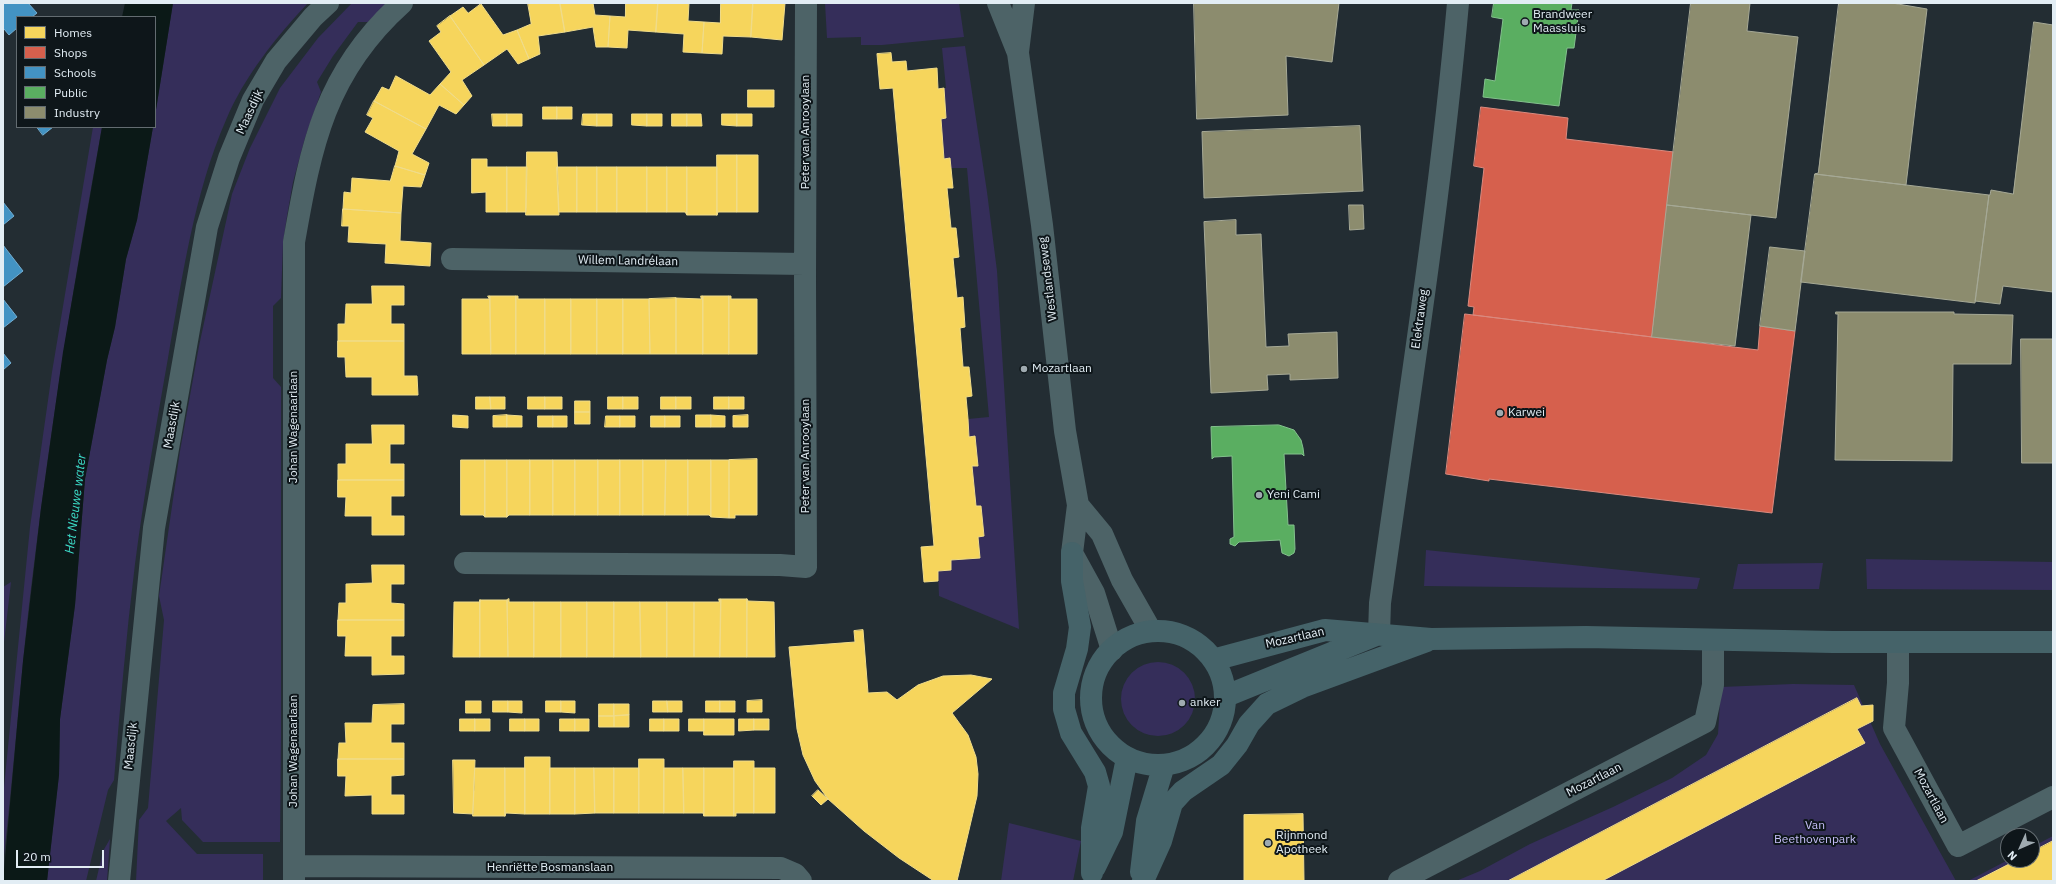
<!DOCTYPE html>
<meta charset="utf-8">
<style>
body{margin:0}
#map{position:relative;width:2056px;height:884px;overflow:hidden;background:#232d33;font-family:"IBM Plex Sans",sans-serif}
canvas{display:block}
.frame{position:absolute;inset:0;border:4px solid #e2edf4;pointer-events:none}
.legend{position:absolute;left:16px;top:16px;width:140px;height:112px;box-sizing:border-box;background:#0e161a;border:1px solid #636c71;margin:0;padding:5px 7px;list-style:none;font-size:12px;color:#e2edf4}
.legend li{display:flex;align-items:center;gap:8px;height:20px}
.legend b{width:20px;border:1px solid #636c71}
.north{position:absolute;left:2000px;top:828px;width:40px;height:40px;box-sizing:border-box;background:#0e161a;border:1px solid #636c71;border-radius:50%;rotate:225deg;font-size:11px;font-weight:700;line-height:16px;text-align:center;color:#e2edf4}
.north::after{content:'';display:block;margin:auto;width:14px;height:18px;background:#9faab0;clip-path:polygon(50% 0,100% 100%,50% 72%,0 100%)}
.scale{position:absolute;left:16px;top:850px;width:88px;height:18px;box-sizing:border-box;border:2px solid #e2edf4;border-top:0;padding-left:5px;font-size:12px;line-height:14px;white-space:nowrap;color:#e2edf4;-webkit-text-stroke:3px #0e161a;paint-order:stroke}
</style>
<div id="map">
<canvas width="2056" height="884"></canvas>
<div class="frame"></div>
<ul class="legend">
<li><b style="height:11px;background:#f6d55c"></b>Homes</li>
<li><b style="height:11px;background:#d6604d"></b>Shops</li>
<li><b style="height:11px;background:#4393c3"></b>Schools</li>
<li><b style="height:11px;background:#5aae61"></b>Public</li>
<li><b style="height:11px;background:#8c8c6e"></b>Industry</li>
</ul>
<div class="north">N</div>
<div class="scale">20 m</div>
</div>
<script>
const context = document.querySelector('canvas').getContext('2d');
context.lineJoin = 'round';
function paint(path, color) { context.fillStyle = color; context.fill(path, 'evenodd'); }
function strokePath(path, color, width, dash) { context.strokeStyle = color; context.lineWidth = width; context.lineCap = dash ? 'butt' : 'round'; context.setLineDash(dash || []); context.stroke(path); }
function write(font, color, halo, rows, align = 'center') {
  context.font = font + ' "IBM Plex Sans",sans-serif'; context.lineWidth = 4; context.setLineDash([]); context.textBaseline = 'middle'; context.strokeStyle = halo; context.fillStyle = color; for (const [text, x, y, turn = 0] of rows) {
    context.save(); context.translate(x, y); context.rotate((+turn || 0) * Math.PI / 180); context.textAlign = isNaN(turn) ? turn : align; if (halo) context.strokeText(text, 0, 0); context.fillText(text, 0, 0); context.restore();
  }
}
const green = new Path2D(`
 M 173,3 L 308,3 C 276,37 244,77 226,120 C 194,193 182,279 168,358 C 156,426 144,495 135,564 C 126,636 120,708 114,780 L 108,790 L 86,881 L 47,881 L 59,775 L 60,719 L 75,605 L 85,479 L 107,360 L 115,327 L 126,259 L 137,220 L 153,127 L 155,127 L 155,116 Z
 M 352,3 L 387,3 L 368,22 L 358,22 L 333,56 L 317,82 L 321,92 L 305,138 L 293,182 L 287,216 L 283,243 L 281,298 L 273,306 L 273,378 L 281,387 L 281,738 L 280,842 L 203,842 L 182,820 L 181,808 L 166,821 L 197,854 L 263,854 L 263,881 L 136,881 L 139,820 L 148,808 L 164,620 L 159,596 L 180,451 L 199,346 L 232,194 L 250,148 L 280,88 L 318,38 Z
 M 825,3 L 959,3 L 964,37 L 882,45 L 861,45 L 861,37 L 827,38 Z
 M 965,46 L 987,192 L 997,271 L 1019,629 L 939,596 L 938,571 L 951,569 L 951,560 L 980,558 L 978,537 L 984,536 L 981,506 L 976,506 L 972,466 L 978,466 L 975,436 L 969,437 L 968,419 L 989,417 L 967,168 L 951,168 L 950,158 L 944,159 L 941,119 L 946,118 L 944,88 L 946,88 L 942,48 Z
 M 93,127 L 102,127 C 75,275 51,423 33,572 C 21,666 15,761 4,855 L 3,797 L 30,527 L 52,372 Z
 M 1426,550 L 1700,578 L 1697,589 L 1424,586 Z
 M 1866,559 L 2053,562 L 2053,590 L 1867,589 Z
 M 1823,563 L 1819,589 L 1733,589 L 1738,564 Z
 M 11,582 L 3,651 L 3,587 Z
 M1121 699a37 37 0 1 1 74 0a37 37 0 1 1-74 0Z
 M 1793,684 L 1854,685 L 1880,744 L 1956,881 L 1456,881 L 1480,871 L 1530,844 L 1613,807 L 1672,778 L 1706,755 L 1718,734 L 1721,687 Z
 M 1009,823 L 1081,841 L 1073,881 L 1001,881 Z
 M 2053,836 L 2053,881 L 1968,881 L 2008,860 L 2032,860 L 2032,847 Z
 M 110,839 L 107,881 L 96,881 L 103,851 Z`);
const water = new Path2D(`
 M 125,3 L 173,3 L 155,116 L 155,17 L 122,17 Z
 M 102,127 L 153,127 L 137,220 L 126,259 L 115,327 L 107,360 L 85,479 L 75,605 L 60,719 L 59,775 L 47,881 L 3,881 L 23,661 L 41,508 L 63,352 Z`);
const homes = new Path2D(`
 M 528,3 L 560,3 L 565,32 L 538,36 L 540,54 L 529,59 L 517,30 L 531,24 Z
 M 560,3 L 593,3 L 595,15 L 610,16 L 608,47 L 596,47 L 593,27 L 565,32 Z
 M 626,3 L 658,3 L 656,32 L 628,30 L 627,48 L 608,47 L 610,16 L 625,17 Z
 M 658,3 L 689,3 L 688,21 L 704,22 L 702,53 L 683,52 L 684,34 L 656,32 Z
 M 721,3 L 753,3 L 751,37 L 723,36 L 722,54 L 702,53 L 704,22 L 720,23 Z
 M 753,3 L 785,3 L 782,40 L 751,37 Z
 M 481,4 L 503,35 L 517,30 L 529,59 L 518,64 L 507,49 L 484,65 L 450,16 L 463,7 L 468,13 Z
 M 450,16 L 484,65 L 462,80 L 472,96 L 464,105 L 440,84 L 451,72 L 429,41 L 441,32 L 437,26 Z
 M 891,53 L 892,62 L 906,61 L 907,71 L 937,68 L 938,89 L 944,88 L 946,118 L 941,119 L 944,159 L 950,158 L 953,188 L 947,188 L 951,228 L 956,228 L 959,257 L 953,258 L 957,298 L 963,297 L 965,327 L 960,328 L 963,367 L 969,367 L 972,396 L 966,397 L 968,419 L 969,437 L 975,436 L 978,466 L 972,466 L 976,506 L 981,506 L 984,536 L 978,537 L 980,558 L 951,560 L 951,570 L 938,571 L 938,581 L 924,582 L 921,547 L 934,546 L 893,88 L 880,89 L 877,54 Z
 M 396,76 L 430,95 L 440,84 L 464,105 L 456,114 L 439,105 L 426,129 L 374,101 L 382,87 L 389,90 Z
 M 748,90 L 774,90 L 774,107 L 748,107 Z
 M 374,101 L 426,129 L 412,154 L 429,163 L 425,175 L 395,166 L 399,151 L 365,132 L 373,118 L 367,115 Z
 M 543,107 L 557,107 L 557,119 L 543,119 Z
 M 557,107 L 572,107 L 572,119 L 557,119 Z
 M 492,114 L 507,114 L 507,126 L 493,126 Z
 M 507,114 L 522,114 L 522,126 L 507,126 Z
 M 583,114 L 597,114 L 597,126 L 582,125 Z
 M 597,114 L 612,114 L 612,126 L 597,126 Z
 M 632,114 L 647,114 L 647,126 L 632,125 Z
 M 647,114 L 662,114 L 662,126 L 647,126 Z
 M 672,114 L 687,114 L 687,126 L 672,126 Z
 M 687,114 L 701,114 L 702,126 L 687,126 Z
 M 722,114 L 737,114 L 737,126 L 722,125 Z
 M 737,114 L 752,114 L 752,126 L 737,126 Z
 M 527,152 L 557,152 L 559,215 L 526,215 Z
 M 717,155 L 737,155 L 737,212 L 718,212 L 717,215 Z
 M 737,155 L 758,155 L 758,212 L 737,212 Z
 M 472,159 L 487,159 L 487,167 L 507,167 L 507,212 L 486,212 L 486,192 L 472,193 Z
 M 395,166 L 425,175 L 421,187 L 403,186 L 401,213 L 343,209 L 344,192 L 351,193 L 352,178 L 390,181 Z
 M 507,167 L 527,167 L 526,212 L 507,212 Z
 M 557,167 L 577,167 L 577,212 L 559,212 Z
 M 577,167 L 597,167 L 597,212 L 577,212 Z
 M 597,167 L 617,167 L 617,212 L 597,212 Z
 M 617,167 L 647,167 L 647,212 L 617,212 Z
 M 647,167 L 667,167 L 667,212 L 647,212 Z
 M 667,167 L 687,167 L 687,215 L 685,212 L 667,212 Z
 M 687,167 L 717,167 L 717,215 L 687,215 Z
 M 343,209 L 401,213 L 400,241 L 431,243 L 430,266 L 385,263 L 386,244 L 348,242 L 349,226 L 342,226 Z
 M 372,286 L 404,286 L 404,305 L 391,305 L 391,324 L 404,324 L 404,341 L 338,341 L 338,324 L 345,324 L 346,304 L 372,304 Z
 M 488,296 L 490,296 L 491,354 L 462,354 L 462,299 L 489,299 Z
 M 490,296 L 516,296 L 516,354 L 491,354 Z
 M 516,296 L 518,296 L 518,299 L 545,299 L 545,354 L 516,354 Z
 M 701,296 L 703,296 L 703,354 L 676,354 L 676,298 L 701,299 Z
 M 703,296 L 729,296 L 729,354 L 703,354 Z
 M 729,296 L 731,296 L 731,299 L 757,299 L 757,354 L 729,354 Z
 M 676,298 L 676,354 L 650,354 L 649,299 Z
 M 545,299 L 571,299 L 571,354 L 545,354 Z
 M 571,299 L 597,299 L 597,354 L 571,354 Z
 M 597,299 L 623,299 L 623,354 L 597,354 Z
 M 623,299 L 649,299 L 650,354 L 623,354 Z
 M 338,341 L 404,341 L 404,376 L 417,376 L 418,395 L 372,395 L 372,377 L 346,377 L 345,357 L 338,357 Z
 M 476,397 L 490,397 L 491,409 L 476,409 Z
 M 490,397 L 505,397 L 505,409 L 491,409 Z
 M 528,397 L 545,397 L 545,409 L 528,409 Z
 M 545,397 L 562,397 L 562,409 L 545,409 Z
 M 608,397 L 623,397 L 623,409 L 608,409 Z
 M 623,397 L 638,397 L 638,409 L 623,409 Z
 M 661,397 L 676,397 L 676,409 L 661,409 Z
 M 676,397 L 691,397 L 691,409 L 676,409 Z
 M 714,397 L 729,397 L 729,409 L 714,409 Z
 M 729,397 L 744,397 L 744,409 L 729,409 Z
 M 575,401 L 590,401 L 590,412 L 575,412 Z
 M 575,412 L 590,412 L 590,424 L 575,424 Z
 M 453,415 L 468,416 L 468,428 L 453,427 Z
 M 507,415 L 522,416 L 522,427 L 507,427 Z
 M 507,415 L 507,427 L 493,427 L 493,416 Z
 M 696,415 L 711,415 L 711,427 L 696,427 Z
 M 711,415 L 725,416 L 725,427 L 711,427 Z
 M 748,415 L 748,427 L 733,427 L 733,416 Z
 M 538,416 L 553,416 L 553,427 L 538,427 Z
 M 553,416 L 567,416 L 567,427 L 553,427 Z
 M 606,416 L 620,416 L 620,427 L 605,427 Z
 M 620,416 L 635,416 L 635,427 L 620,427 Z
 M 651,416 L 665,416 L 665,427 L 651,427 Z
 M 665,416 L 680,416 L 680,427 L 665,427 Z
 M 372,425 L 404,425 L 404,444 L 390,444 L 390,464 L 404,464 L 404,480 L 338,480 L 338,464 L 346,464 L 346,444 L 372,444 Z
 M 757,459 L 757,515 L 735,515 L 735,518 L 729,518 L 729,460 Z
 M 461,460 L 485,460 L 485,517 L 483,515 L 461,515 Z
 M 485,460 L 507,460 L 507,517 L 485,517 Z
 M 507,460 L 530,460 L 530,515 L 509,515 L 507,517 Z
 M 530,460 L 553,460 L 553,515 L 530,515 Z
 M 553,460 L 575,460 L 575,515 L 553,515 Z
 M 575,460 L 598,460 L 598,515 L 575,515 Z
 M 598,460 L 620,460 L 620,515 L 598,515 Z
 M 620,460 L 643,460 L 643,515 L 620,515 Z
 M 643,460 L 666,460 L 665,515 L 643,515 Z
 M 666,460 L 688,460 L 688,515 L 665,515 Z
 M 688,460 L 711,460 L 711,517 L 709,515 L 688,515 Z
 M 711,460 L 729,460 L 729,518 L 711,517 Z
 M 338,480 L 404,480 L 404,496 L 391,496 L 391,516 L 404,516 L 404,535 L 372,535 L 372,516 L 345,516 L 346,497 L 338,497 Z
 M 372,565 L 404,565 L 404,584 L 391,584 L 391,603 L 404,604 L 404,620 L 338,620 L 339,603 L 346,603 L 346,584 L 372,583 Z
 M 509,599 L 509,602 L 534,602 L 534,657 L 508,657 L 507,600 Z
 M 719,599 L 721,599 L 720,657 L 694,657 L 694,602 L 719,602 Z
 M 721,599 L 747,599 L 747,657 L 720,657 Z
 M 747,599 L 748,601 L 774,602 L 775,657 L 747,657 Z
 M 480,600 L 507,600 L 508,657 L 480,657 Z
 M 480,600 L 480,657 L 453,657 L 454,602 L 480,602 Z
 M 534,602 L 561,602 L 561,657 L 534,657 Z
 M 561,602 L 587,602 L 587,657 L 561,657 Z
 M 587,602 L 614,602 L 614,657 L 587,657 Z
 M 614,602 L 640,602 L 641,657 L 614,657 Z
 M 640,602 L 667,602 L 667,657 L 641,657 Z
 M 667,602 L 694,602 L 694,657 L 667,657 Z
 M 338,620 L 404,620 L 404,636 L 391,636 L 391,656 L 404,656 L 404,674 L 372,675 L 372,656 L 345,656 L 346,636 L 338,636 Z
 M 863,630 L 868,693 L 887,692 L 897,700 L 918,685 L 943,676 L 971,675 L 992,679 L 952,713 L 968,735 L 976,757 L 978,774 L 977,796 L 957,881 L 934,881 L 899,858 L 864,831 L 828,799 L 815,781 L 803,755 L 797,729 L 789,647 L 855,642 L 854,631 Z
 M 1857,698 L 1861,706 L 1873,705 L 1873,721 L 1857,729 L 1865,743 L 1602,881 L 1508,881 Z
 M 762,700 L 762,712 L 747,712 L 747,701 Z
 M 466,701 L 481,701 L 481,713 L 466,713 Z
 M 493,701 L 508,701 L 508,712 L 493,712 Z
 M 508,701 L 522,701 L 522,713 L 508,712 Z
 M 546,701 L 561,701 L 561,712 L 546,712 Z
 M 561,701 L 575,701 L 575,713 L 561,712 Z
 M 653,701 L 667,701 L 668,712 L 653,712 Z
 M 667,701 L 682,701 L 682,712 L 668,712 Z
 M 706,701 L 720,701 L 720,712 L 706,712 Z
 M 720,701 L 735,701 L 735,712 L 720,712 Z
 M 404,704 L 404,724 L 391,724 L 391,743 L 404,743 L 404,759 L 338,759 L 339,743 L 346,743 L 345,723 L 372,723 L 373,705 Z
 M 599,704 L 614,704 L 614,716 L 599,716 Z
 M 614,704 L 629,704 L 629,715 L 614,716 Z
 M 629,715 L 629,727 L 614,727 L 614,716 Z
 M 599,716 L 614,716 L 614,727 L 599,727 Z
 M 460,719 L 475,719 L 475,731 L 460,731 Z
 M 475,719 L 490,719 L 490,731 L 475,731 Z
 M 510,719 L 525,719 L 525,731 L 510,731 Z
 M 525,719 L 539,719 L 539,731 L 525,731 Z
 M 560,719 L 575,719 L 575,731 L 560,731 Z
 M 575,719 L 589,719 L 589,731 L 575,731 Z
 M 650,719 L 664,719 L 664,731 L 650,731 Z
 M 664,719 L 679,719 L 679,731 L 664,731 Z
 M 689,719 L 704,719 L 704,731 L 689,731 Z
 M 704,719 L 734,719 L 734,735 L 704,735 Z
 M 739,719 L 754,719 L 754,730 L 739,731 Z
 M 754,719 L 769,719 L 769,730 L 754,730 Z
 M 525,757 L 550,757 L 550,814 L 525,814 Z
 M 338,759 L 404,759 L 404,775 L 391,776 L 391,795 L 404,795 L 404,814 L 372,814 L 372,795 L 345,796 L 346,776 L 338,776 Z
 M 639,759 L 664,759 L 664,813 L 639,813 Z
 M 453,760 L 475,760 L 473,814 L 454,813 Z
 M 734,761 L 754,761 L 754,813 L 736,813 L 736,816 L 734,816 Z
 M 475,768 L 505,768 L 505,816 L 473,816 Z
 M 505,768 L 525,768 L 525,814 L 506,813 L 505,816 Z
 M 550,768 L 575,768 L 575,814 L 550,814 Z
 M 575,768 L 594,768 L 595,813 L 575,814 Z
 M 594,768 L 614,768 L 614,813 L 595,813 Z
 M 614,768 L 639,768 L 639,813 L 614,813 Z
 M 664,768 L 683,768 L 684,813 L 664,813 Z
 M 683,768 L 704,768 L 704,816 L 703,813 L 684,813 Z
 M 704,768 L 734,768 L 734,816 L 704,816 Z
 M 754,768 L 775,768 L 775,813 L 754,813 Z
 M 818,790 L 828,799 L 821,805 L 812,796 Z
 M 1303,814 L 1304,881 L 1244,881 L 1244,815 Z
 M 2053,841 L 2053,881 L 1976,881 L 2017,860 L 2032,860 L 2032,852 Z`);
const shops = new Path2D(`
 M 1481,107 L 1568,118 L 1566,139 L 1674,152 L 1652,337 L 1473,315 L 1474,307 L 1468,306 L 1484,168 L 1474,166 Z
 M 1465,314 L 1758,350 L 1760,326 L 1795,331 L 1772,513 L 1489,479 L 1489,481 L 1446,474 Z`);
const schools = new Path2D(`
 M 3,3 L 28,3 L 37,13 L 32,17 L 17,17 L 17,28 L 9,35 L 4,29 L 3,30 Z
 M 37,127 L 53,127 L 43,135 Z
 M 3,202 L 14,216 L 3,225 Z
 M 3,245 L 23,271 L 3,287 Z
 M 3,299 L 17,317 L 3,328 Z
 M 3,353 L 11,363 L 3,370 Z`);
const public = new Path2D(`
 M 1494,3 L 1572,3 L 1571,10 L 1579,10 L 1574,48 L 1567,48 L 1559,106 L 1483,97 L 1485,79 L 1495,81 L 1503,19 L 1492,17 Z
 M 1279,425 L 1294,430 L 1301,440 L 1303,448 L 1304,456 L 1302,454 L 1284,454 L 1288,525 L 1294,525 L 1295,549 L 1294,553 L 1289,556 L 1282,553 L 1280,540 L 1239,542 L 1235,546 L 1230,544 L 1230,539 L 1234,537 L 1232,456 L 1214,457 L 1212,459 L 1211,427 Z`);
const industry = new Path2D(`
 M 1194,3 L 1339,3 L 1332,62 L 1286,56 L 1288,115 L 1197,119 Z
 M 1691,3 L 1750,3 L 1747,31 L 1798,37 L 1776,218 L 1667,205 Z
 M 1839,3 L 1892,3 L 1927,9 L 1906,185 L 1815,174 L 1818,173 Z
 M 2034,22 L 2053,25 L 2053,292 L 2003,286 L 2000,304 L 1975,301 L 1989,195 L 1990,195 L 1991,190 L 2013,194 Z
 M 1360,126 L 1363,191 L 1204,198 L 1202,132 Z
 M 1815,174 L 1989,195 L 1975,303 L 1801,282 Z
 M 1349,205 L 1363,205 L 1364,229 L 1350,230 Z
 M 1667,205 L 1751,215 L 1735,346 L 1652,337 Z
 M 1236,220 L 1236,235 L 1261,234 L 1266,347 L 1289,346 L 1288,334 L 1337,332 L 1338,378 L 1290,380 L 1290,374 L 1267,375 L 1268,390 L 1211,393 L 1204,222 Z
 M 1770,247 L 1805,251 L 1795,331 L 1760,326 Z
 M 1836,312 L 1954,312 L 1954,314 L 2013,315 L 2011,364 L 1953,364 L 1952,461 L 1835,460 L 1838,314 L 1836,314 Z
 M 2021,339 L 2053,339 L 2053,463 L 2022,463 Z`);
const minor = new Path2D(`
 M 452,259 L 805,264
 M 465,563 L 780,565 L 806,567 L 805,279 L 806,3
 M 1379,634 L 1380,603 C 1408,403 1440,204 1458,3
 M 1898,643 L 1898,683 L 1894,728 L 1958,846 L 2053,797
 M 294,866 L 781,868 L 795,874 L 801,881
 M 119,881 L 154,528 L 207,227 L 229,158 L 253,100 L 276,61 L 313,17 L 328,3
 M 294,881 L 294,242 C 311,145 325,72 402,3
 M 1399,881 L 1705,722 L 1713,685 L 1713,641`);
const tertiary = new Path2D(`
 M 998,3 L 1018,53 L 1042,225 L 1065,431 L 1078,505 L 1072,553 L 1094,593 L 1112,650
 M 1018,52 L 1024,3
 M 1078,505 L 1102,534 L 1122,580 L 1151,631`);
const secondary = new Path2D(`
 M 1072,553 L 1072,581 L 1080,627 L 1077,649 L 1064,693 L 1064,709 L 1071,733 L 1095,772 L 1099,786 L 1092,828 L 1092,873
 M1091 698a67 67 0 1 1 134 0a67 67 0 1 1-134 0Z
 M 1213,660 L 1325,630 L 1431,639 L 1586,637 L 1833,642 L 2053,642
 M 1226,696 L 1376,635
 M 1095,867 L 1112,832 L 1127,758
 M 1141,872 L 1147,821 L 1164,765
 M 1143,881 L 1161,841 L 1172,803 L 1183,791 L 1221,765 L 1237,745 L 1249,724 L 1267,704 L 1302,687 L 1427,641`);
const markers = [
 [1525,22,4,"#9faab0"],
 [1024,369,4,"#9faab0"],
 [1500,413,4,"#9faab0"],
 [1259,495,4,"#9faab0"],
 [1182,703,4,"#9faab0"],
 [1268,843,4,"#9faab0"]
];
const poiNames = [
 ["Brandweer",1533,15],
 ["Maassluis",1533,29],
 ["Mozartlaan",1032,369],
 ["Karwei",1508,413],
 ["Yeni Cami",1267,495],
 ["anker",1190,703],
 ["Rijnmond",1276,836],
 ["Apotheek",1276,850]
];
const streetNames = [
 ["Maasdijk",250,112,-65],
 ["Peter van Anrooylaan",806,132,-90],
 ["Willem Landrélaan",628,261,1],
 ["Westlandseweg",1048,279,-97],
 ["Elektraweg",1420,319,-82],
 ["Maasdijk",172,425,-80],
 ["Johan Wagenaarlaan",294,427,-90],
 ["Peter van Anrooylaan",806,456,-90],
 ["Mozartlaan",1295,638,-13],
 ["Maasdijk",131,746,-84],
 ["Johan Wagenaarlaan",294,751,-90],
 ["Mozartlaan",1594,780,-27],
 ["Mozartlaan",1931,796,62],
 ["Henriëtte Bosmanslaan",550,868]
];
const parkNames = [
 ["Van",1815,826],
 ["Beethovenpark",1815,840]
];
const waterNames = [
 ["Het Nieuwe water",76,504,-83]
];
paint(green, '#352e5a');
paint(water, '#0b1917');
paint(homes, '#f6d55c');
strokePath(homes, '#f0dc8a', 1);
paint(shops, '#d6604d');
strokePath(shops, '#da8a7f', 1);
paint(schools, '#4393c3');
strokePath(schools, '#73aed2', 1);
paint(public, '#5aae61');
strokePath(public, '#83c18d', 1);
paint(industry, '#8c8c6e');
strokePath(industry, '#a6a996', 1);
strokePath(minor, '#4d6367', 22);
strokePath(tertiary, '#4d6367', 22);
strokePath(secondary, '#456369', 22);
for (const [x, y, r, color] of markers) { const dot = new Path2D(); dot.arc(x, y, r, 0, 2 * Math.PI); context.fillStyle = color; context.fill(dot); strokePath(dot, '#0e161a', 1.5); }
write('12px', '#e2edf4', '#0e161a', poiNames, 'left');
write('12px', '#e2edf4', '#0e161a', streetNames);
write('12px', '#c5bef7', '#0e161a', parkNames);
write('italic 13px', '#3bd9c4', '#0e161a', waterNames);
</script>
